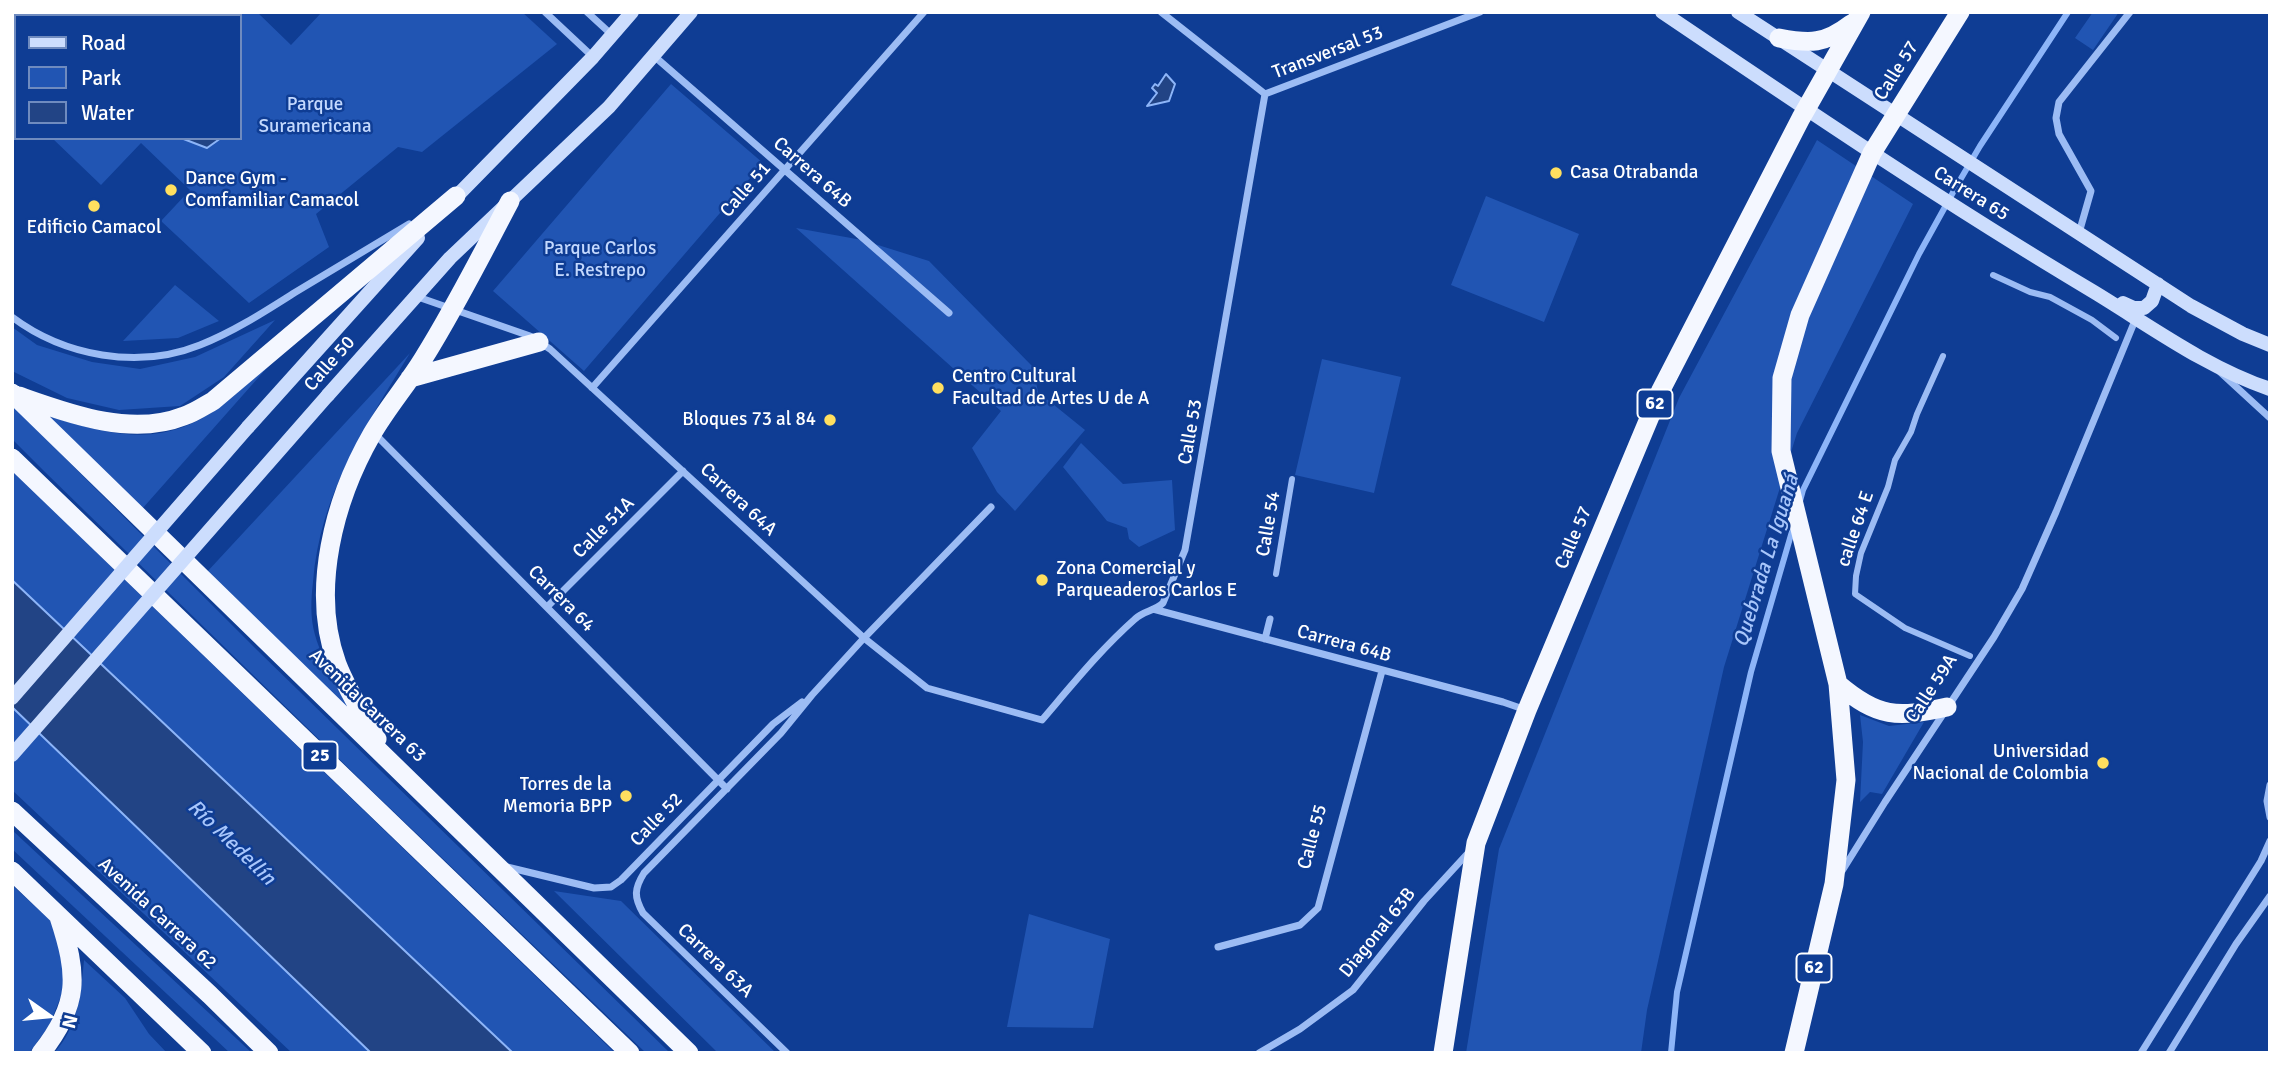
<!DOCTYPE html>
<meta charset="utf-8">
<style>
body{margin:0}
#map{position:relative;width:2282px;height:1065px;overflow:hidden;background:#0f3d94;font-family:Signika,sans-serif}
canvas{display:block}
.frame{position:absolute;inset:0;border:14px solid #fff;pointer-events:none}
.legend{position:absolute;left:14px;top:14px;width:228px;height:126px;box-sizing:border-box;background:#0f3d94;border:2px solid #6f8bbf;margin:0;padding:9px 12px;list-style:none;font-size:21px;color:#fff}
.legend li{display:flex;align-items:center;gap:14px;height:35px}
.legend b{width:35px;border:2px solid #6f8bbf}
.north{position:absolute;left:14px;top:981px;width:70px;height:70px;-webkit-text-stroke:5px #0f3d94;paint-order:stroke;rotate:105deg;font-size:19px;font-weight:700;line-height:28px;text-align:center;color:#fff}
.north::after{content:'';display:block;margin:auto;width:24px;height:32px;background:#fff;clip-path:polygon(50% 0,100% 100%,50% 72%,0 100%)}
</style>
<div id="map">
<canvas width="2282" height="1065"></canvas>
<div class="frame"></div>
<ul class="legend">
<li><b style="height:9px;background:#ccddfd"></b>Road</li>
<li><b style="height:19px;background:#2155b3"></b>Park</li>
<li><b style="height:19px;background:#224485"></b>Water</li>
</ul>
<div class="north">N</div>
</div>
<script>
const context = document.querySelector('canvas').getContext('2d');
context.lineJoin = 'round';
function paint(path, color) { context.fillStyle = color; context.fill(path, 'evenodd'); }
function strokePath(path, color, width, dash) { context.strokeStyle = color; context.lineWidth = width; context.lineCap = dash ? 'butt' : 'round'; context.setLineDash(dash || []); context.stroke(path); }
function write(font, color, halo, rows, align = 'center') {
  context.font = font + ' Signika,sans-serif'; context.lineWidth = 5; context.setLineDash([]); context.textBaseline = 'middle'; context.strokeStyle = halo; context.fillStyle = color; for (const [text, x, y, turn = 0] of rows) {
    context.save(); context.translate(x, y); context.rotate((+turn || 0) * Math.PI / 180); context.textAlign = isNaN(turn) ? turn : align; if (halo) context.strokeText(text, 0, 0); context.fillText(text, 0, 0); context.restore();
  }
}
const green = new Path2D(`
 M 12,12 L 257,12 L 291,45 L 322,12 L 522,12 L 557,44 L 422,152 L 398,147 L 316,214 L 329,247 L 249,303 L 161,221 L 190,190 L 141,143 L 101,185 L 52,138 L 240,138 L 240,16 L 16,16 L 16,104 L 12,101 Z
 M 2093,12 L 2119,12 L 2093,50 L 2075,38 Z
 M 671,84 L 763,163 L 584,371 L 493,291 Z
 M 1817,140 L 1913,204 L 1797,433 L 1724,667 L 1647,1010 L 1641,1053 L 1466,1053 L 1499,849 L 1679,398 Z
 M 1486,196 L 1579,234 L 1544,322 L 1451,285 Z
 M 796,228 L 862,240 L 929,261 L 1033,367 L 1038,392 L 1085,430 L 1015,511 L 997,492 L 972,448 L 1001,411 Z
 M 175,285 L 219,321 L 178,338 L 123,341 Z
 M 275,320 L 224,377 L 180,406 L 119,410 L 67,398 L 12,371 L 12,327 L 37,345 L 92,362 L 140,369 L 195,357 Z
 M 289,343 L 142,509 L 47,416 C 66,421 86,428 105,431 C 193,449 232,398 289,343 Z
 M 410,353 C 365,427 320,494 313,582 C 311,600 310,617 315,635 C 324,667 346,696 362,725 L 206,573 Z
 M 1322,359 L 1401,377 L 1374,493 L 1295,475 Z
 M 12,405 L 256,649 L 670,1053 L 646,1053 L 368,787 L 46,473 L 12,439 Z
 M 1081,443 L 1123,484 L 1172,480 L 1175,530 L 1139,547 L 1129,539 L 1127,528 L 1107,521 L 1063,467 Z
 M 12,469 L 93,549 L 615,1053 L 513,1053 L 12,580 Z
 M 12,707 L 371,1053 L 292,1053 L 12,790 Z
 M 1860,715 L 1889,726 L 1924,722 L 1882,794 L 1870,792 L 1860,802 L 1863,742 Z
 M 12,830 L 252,1053 L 230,1053 L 12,849 Z
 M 12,885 L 51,921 L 63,960 L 63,991 L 49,1026 L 29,1053 L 12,1053 Z
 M 554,891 L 621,901 L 776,1053 L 718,1053 Z
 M 1029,914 L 1110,939 L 1093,1028 L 1007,1027 Z
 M 84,960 L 125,998 L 149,1034 L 167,1053 L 54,1053 C 78,1027 81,994 84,960 Z`);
const water = new Path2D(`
 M 1166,74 L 1175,84 L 1169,101 L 1147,106 L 1157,93 L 1152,88 L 1155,84 L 1158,86 Z
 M 181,138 L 221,138 L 207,148 Z
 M 12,580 L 513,1053 L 371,1053 L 12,707 Z`);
const stream = new Path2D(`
 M 1800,501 L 1803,490 L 1919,254 L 1956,187 L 1980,146 L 2068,12
 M 1671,1053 L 1677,992 L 1751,672 L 1793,528`);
const minorTunnel = new Path2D(`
 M 54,16 L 58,12
 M 12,61 L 16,57`);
const pedestrian = new Path2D(`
 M 1993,275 L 2030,292 L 2050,297 L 2092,320 L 2116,338
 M 1943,356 L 1917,414 L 1911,432 L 1895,460 L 1888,487 L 1861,553 L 1856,576 L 1855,594 L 1905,628 L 1970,656
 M 1276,574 L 1292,479`);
const minor = new Path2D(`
 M 545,12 L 593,57
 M 587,12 L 612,35
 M 1161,12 L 1265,94
 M 654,56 L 949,313
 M 1265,94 L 1480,12
 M 2079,233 L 2091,191 L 2059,134 L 2056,118 L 2059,102 L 2130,12
 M 415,296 L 530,336 L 550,349 L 864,638 L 927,688 L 1042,720 C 1072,685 1101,649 1135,619 C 1143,611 1155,611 1163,603 L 1185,550 L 1265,94
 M 12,317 C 64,356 138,370 200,345 C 233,332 264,312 294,293 C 333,270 371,247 409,224
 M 2220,372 L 2270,418
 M 592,388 L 924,12
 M 375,434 L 727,789
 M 547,607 L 683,471
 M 1153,609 L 1503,702 L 1526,710
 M 1265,639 L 1270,619
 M 2270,785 L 2267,801 L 2270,817
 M 507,867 L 594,888 L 611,887 L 621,880 L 773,724 L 802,702
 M 1842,871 L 1885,802 L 1994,637 L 2022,589 L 2056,512 L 2136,318
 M 1218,947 L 1300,925 L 1318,908 L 1382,671
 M 787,1053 L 643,913 C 634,897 634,889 644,873 L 781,733 L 812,695 L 864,638 L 991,507
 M 1259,1053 L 1300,1029 L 1353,990 L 1424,901 L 1469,852
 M 2141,1053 L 2261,861 L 2270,841
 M 2169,1053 L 2236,944 L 2270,896`);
const secondary = new Path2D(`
 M 1662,12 C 1804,108 1946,204 2094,292 C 2150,326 2207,368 2270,389
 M 1738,12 L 2191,306 L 2243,334 L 2270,345
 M 451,202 L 593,57 L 632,12
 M 2123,303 L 2134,308 L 2144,308 L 2152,301 L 2158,284
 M 328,395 L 450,258 L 609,107 L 691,12
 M 248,427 L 418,238`);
const trunk = new Path2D(`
 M 1779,38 C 1810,44 1825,44 1851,24
 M 410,378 L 539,342
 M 12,393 L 689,1053
 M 19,396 C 70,414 131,437 184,416 C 194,413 204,406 213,401 L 456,196
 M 12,458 L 630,1053
 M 1838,684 C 1878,718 1897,718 1947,707
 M 377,739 C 363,715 347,690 337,664 C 310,590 334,500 372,434 C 387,408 407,385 423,359 C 455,308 482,254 510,201
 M 12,811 L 210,995 L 269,1053
 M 12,871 L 202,1053
 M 41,1053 C 80,1004 78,975 59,917
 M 1443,1053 L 1476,843 L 1527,710 L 1661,390 L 1801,118 L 1861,12
 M 1794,1053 L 1834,884 L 1846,780 L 1838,684 L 1781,451 L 1782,378 L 1800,315 L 1872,153 L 1960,12`);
const secondaryBridge = new Path2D(`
 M 12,698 L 248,427
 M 12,755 L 328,395`);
const markers = [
 [1556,173,7,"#ffdf5f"],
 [171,190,7,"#ffdf5f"],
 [94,206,7,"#ffdf5f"],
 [938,388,7,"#ffdf5f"],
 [830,420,7,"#ffdf5f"],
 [1042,580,7,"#ffdf5f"],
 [2103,763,7,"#ffdf5f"],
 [626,796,7,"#ffdf5f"]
];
const shields = [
 [1655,404,35],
 [320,756,35],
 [1814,968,35]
];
const shieldNames = [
 ["62",1655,404],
 ["25",320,756],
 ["62",1814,968]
];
const streetNames = [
 ["Transversal 53",1328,53,-21],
 ["Calle 57",1897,71,-58],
 ["Carrera 64B",812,173,41],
 ["Calle 51",746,190,-49],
 ["Carrera 65",1971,194,32],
 ["Calle 50",330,364,-49],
 ["Calle 53",1191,432,-80],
 ["Carrera 64A",738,500,43],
 ["Calle 54",1269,524,-80],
 ["Calle 51A",604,528,-45],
 ["calle 64 E",1856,529,-71],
 ["Calle 57",1574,538,-67],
 ["Carrera 64",561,599,45],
 ["Carrera 64B",1344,644,15],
 ["Calle 59A",1932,689,-57],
 ["Avenida Carrera 63",367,706,44],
 ["Calle 52",657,820,-46],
 ["Calle 55",1313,837,-75],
 ["Avenida Carrera 62",157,914,43],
 ["Diagonal 63B",1378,933,-51],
 ["Carrera 63A",715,961,44]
];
const parkNames = [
 ["Parque",315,105],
 ["Suramericana",315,127],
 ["Parque Carlos",600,249],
 ["E. Restrepo",600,271]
];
const poiNames = [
 ["Casa Otrabanda",1570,173],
 ["Dance Gym -",185,179],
 ["Comfamiliar Camacol",185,201],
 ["Edificio Camacol",94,228,"center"],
 ["Centro Cultural",952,377],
 ["Facultad de Artes U de A",952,399],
 ["Bloques 73 al 84",816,420,"right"],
 ["Zona Comercial y",1056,569],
 ["Parqueaderos Carlos E",1056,591],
 ["Universidad",2089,752,"right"],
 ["Nacional de Colombia",2089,774,"right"],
 ["Torres de la",612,785,"right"],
 ["Memoria BPP",612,807,"right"]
];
const waterNames = [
 ["Quebrada La Iguaná",1767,561,-73],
 ["Río Medellín",231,843,44]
];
paint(green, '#2155b3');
paint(water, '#224485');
strokePath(water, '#8db5f8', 2);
strokePath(stream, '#8db5f8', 6);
strokePath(minorTunnel, '#335aa4', 7, [7, 3.5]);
strokePath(pedestrian, '#9cbcf4', 6);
strokePath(minor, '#9cbcf4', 7);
strokePath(secondary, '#ccddfd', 14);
strokePath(trunk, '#f4f7ff', 19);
strokePath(secondaryBridge, '#ccddfd', 14);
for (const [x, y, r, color] of markers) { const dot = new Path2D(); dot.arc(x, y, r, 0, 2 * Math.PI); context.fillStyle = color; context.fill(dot); strokePath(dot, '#0f3d94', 2.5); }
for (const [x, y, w] of shields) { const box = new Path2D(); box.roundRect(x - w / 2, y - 14.5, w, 29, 5); context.fillStyle = '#0f3d94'; context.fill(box); strokePath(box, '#fff', 2); }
write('bold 18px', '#fff', null, shieldNames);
write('19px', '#fff', '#0f3d94', streetNames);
write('19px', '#c4d9fe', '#0f3d94', parkNames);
write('19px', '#fff', '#0f3d94', poiNames, 'left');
write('italic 21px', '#a8c6fb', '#0f3d94', waterNames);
</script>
